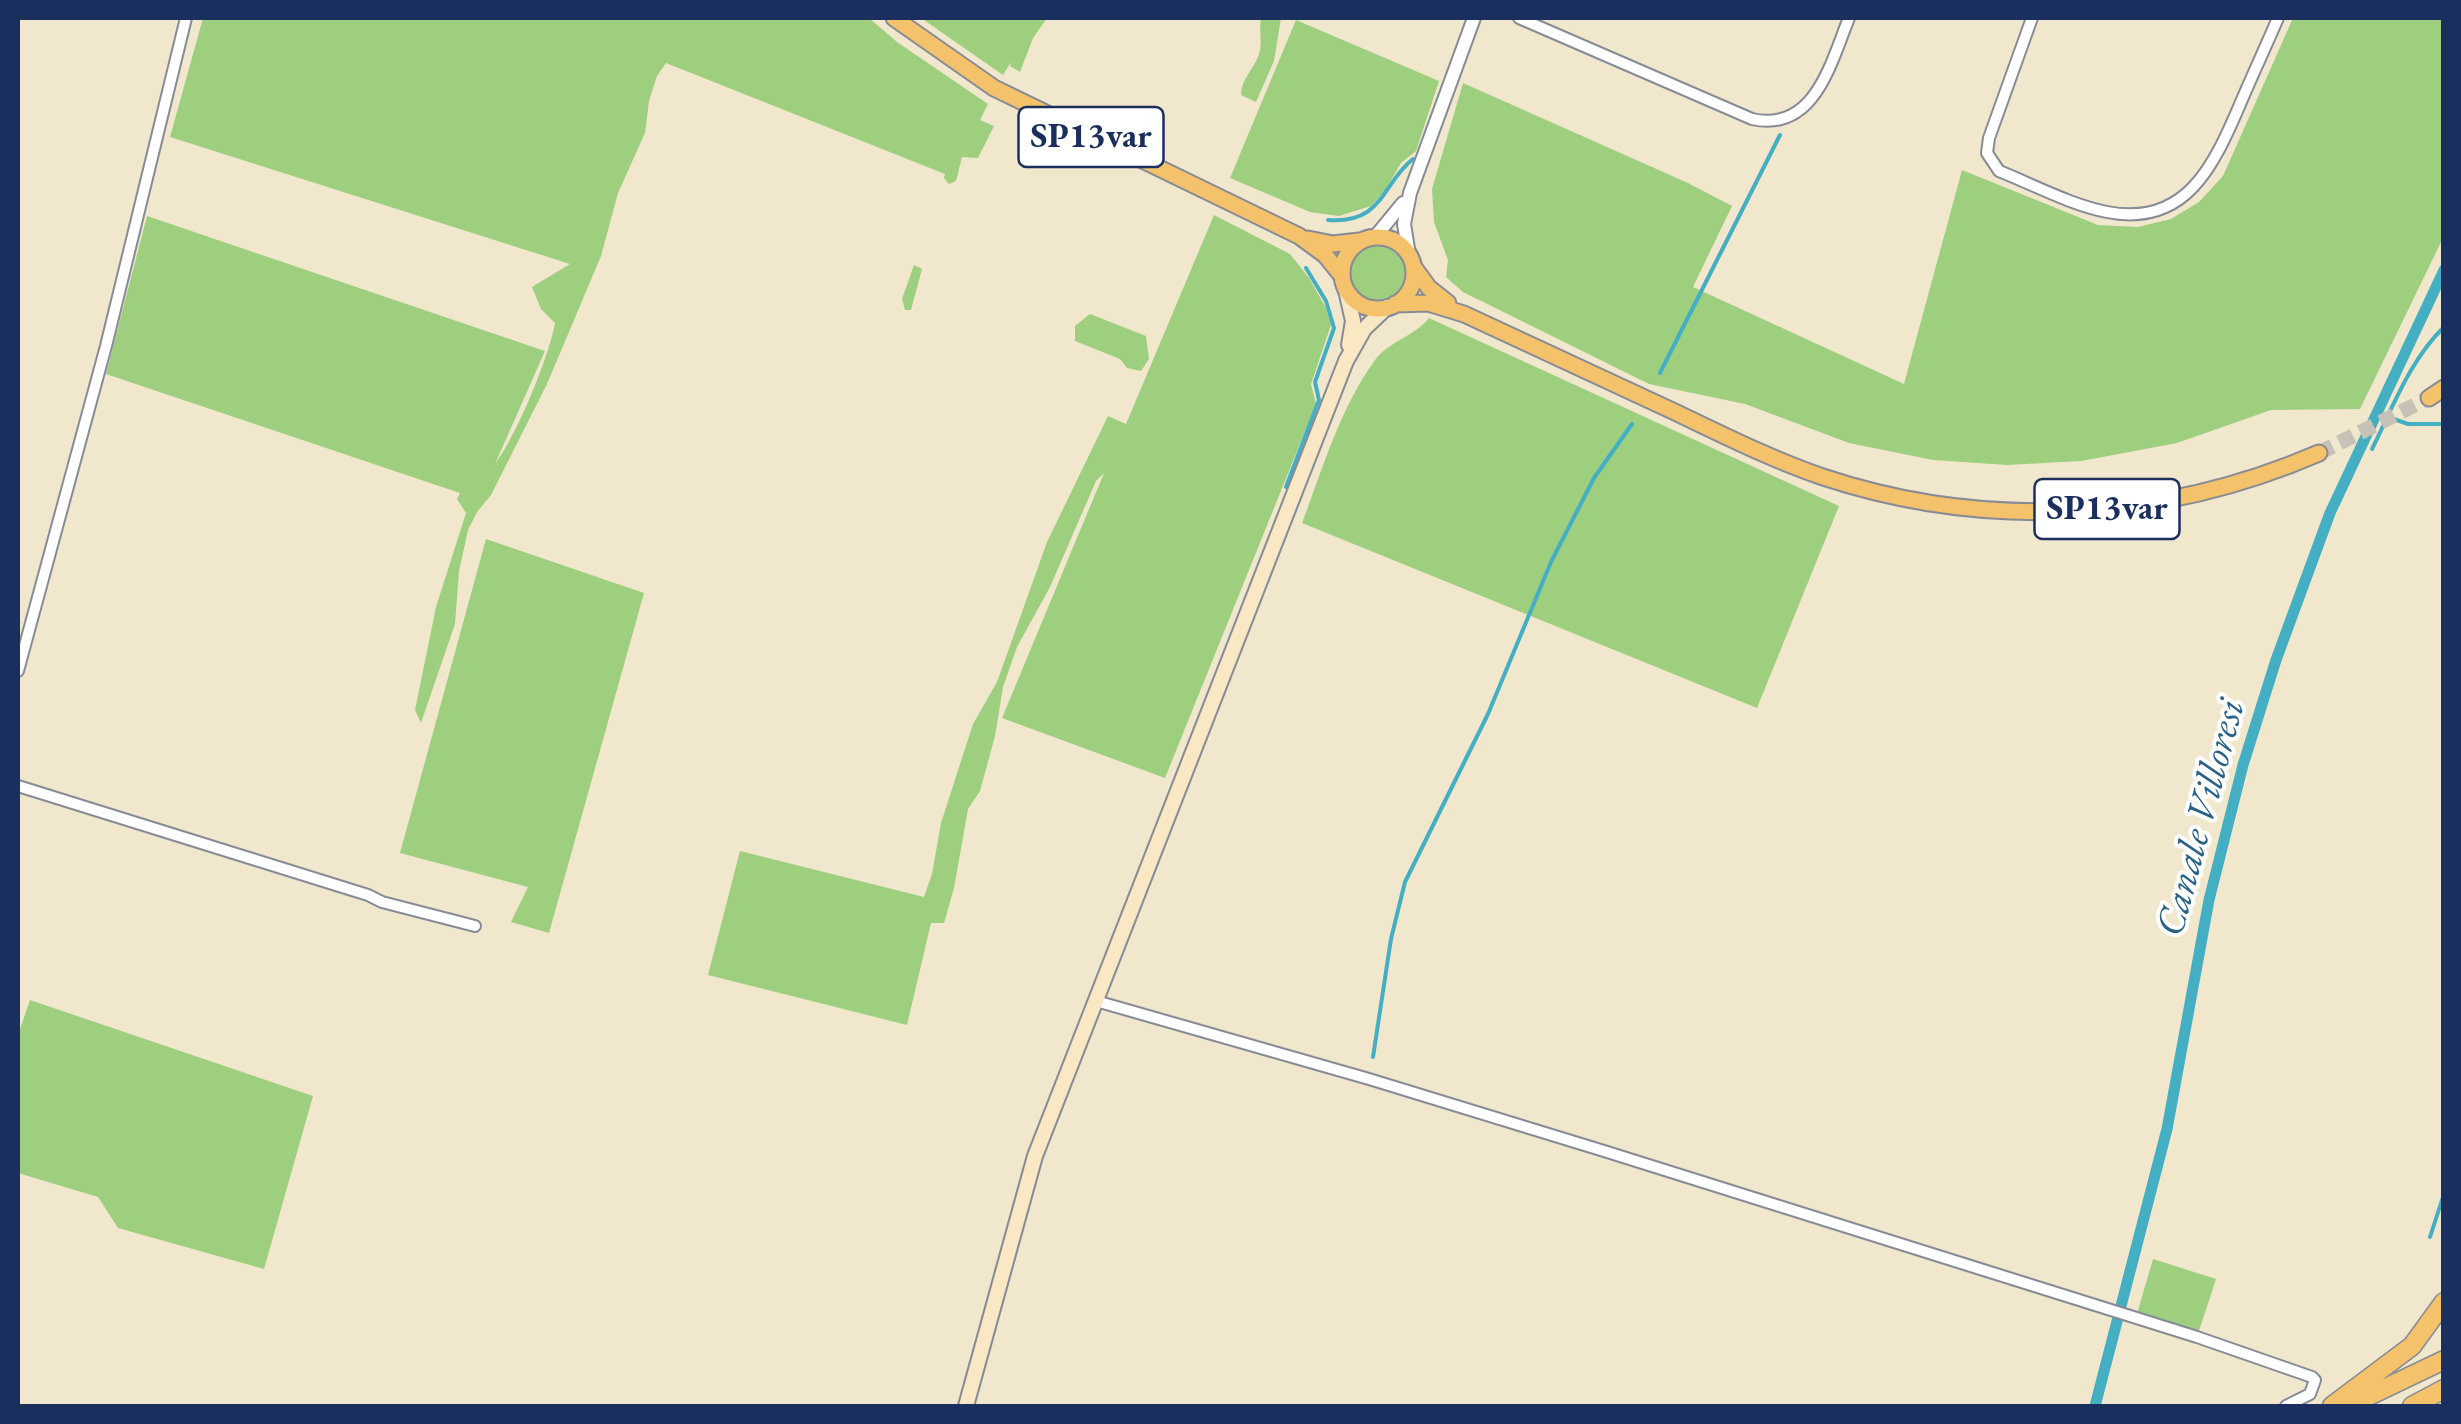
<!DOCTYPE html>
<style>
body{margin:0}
#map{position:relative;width:2461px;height:1424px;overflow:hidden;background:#f1e7cd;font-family:"EB Garamond",serif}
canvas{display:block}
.frame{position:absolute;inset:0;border:20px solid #1b2f5e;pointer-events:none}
</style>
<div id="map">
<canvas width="2461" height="1424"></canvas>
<div class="frame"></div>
</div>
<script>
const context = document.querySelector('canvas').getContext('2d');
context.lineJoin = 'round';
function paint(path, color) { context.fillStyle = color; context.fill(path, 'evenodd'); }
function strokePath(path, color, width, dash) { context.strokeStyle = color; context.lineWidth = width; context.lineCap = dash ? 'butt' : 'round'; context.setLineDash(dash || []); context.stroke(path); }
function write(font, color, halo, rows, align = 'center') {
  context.font = font + ' "EB Garamond",serif'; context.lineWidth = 8; context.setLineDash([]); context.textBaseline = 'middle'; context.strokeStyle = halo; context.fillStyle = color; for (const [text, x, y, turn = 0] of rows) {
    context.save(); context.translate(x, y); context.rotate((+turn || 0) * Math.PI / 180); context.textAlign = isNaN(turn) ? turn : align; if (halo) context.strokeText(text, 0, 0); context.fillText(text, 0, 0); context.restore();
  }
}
const green = new Path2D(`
 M 203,18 L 869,18 L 897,42 L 988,104 L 980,120 L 994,126 L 978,158 L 962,157 L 956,181 L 949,184 L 944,178 L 945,174 L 666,63 L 657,76 L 649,101 L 645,133 L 618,193 L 601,256 L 547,384 L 491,495 L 477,512 L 468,530 L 459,571 L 455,624 L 421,723 L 415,710 L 436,607 L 466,513 L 457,499 L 460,493 L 106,374 L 147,216 L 545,351 L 495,464 C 516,437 549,357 555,323 L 541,309 L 532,287 L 570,264 L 170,137 Z
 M 921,18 L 1047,18 L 1033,38 L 1020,72 L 1010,66 L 1011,62 L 1003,75 Z
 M 1261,18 L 1281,18 L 1274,61 L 1256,102 L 1241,95 C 1241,78 1256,68 1260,50 C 1262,40 1259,28 1261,18 Z
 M 2293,18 L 2443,18 L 2443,238 L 2360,409 L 2271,410 L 2177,443 L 2081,461 L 2007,465 L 1933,460 L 1849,443 L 1745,404 L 1649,384 L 1463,292 L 1446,277 L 1448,260 L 1434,222 L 1432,189 L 1463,83 L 1688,183 L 1732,206 L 1693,287 L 1904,384 L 1962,170 L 2098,225 L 2138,227 L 2171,219 L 2199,202 L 2223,176 Z
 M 1296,20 L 1439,81 L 1416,151 L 1401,163 L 1384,192 L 1371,206 L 1339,216 L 1310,212 L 1230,178 Z
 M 1214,215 L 1290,254 L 1309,278 L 1326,308 L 1331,325 L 1311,384 L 1316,404 L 1165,778 L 1002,718 L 1104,473 L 1096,481 L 1050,587 L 1017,647 L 1003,687 L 995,736 L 980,791 L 968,809 L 954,888 L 944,923 L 931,923 L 907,1025 L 708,975 L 740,851 L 924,897 L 932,874 L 941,823 L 973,724 L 997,682 L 1047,542 L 1108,416 L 1126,424 Z
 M1348 273a30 30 0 1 1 60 0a30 30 0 1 1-60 0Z
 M 914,265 L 922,269 L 911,310 L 905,310 L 902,299 Z
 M 1090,314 L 1146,336 L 1149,359 L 1141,371 L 1127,368 L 1120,359 L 1075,341 L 1075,326 Z
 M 1429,318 L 1839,506 L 1757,708 L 1302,523 C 1323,468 1340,408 1375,360 C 1388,342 1415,336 1429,318 Z
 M 486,539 L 644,593 L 549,933 L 511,922 L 528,887 L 400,853 Z
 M 30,1000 L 313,1096 L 264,1269 L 118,1228 L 98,1197 L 18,1173 L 18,1035 Z
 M 2153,1259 L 2216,1279 L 2198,1334 L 2137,1314 Z`);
const stream = new Path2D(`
 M 1328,220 C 1384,224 1381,184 1413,159
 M 1660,373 L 1780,135
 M 2388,417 L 2408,424 L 2444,424
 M 2372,449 C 2393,407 2410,360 2444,327
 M 1286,487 L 1319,400 L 1315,382 L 1334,328 L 1326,301 L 1306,268
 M 1373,1057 L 1391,939 L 1405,882 L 1488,714 L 1551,562 L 1594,478 L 1632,424
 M 2430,1237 L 2444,1194`);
const canal = new Path2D(`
 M 2095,1406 L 2167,1129 L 2209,900 L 2243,765 L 2276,660 L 2330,513 L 2444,270`);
const primaryTunnel = new Path2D(`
 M 2319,453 L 2429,398`);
const minor = new Path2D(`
 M 1519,18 L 1752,119 C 1815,133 1831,62 1849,18
 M 2032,18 L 1989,138 L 1987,153 L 1999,171 C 2034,185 2071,205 2107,212 C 2188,228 2215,162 2241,102 C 2253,74 2266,46 2278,18
 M 18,671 L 106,346 L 186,18
 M 18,786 L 368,895 L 382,902 L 475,926
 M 1096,1001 L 1369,1079 L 1604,1151 L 2197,1337 L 2312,1377 L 2315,1380 L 2310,1394 L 2286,1406`);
const tertiary = new Path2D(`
 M 1375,237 L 1403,203
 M 1409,255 L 1404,224 L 1410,193 L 1474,18`);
const secondary = new Path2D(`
 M 1346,290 L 1353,321 L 1349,345
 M 966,1406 L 1035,1156 L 1346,361 L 1364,329 L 1387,307`);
const primary = new Path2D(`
 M 894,18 L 994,88 L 1299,236 L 1325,255 L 1342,276
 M1342 273a36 36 0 1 1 72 0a36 36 0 1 1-72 0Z
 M 1308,239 L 1333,244 L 1359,241
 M 1413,266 L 1429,288 L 1448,303
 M 1395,304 L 1428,303 L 1464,314 C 1535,347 1606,380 1677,413 C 1725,436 1773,460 1823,477 C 1986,531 2162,521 2319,453
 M 2429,398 L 2444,388`);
const motorway = new Path2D(`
 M 2354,1403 L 2444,1360
 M 2332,1406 L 2412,1346 L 2444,1302
 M 2412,1406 L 2444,1389`);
const shields = [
 [1091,137,145],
 [2107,509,145]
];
const shieldNames = [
 ["SP13var",1091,137],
 ["SP13var",2107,509]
];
const waterNames = [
 ["Canale Villoresi",2202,818,-75]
];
paint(green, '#9dcf7f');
strokePath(stream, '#44aec2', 4);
strokePath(canal, '#44aec2', 11);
strokePath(primaryTunnel, '#c6c2b7', 15, [15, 8]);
strokePath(minor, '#868b96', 14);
strokePath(tertiary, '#868b96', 16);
strokePath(secondary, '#868b96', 18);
strokePath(primary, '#868b96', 19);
strokePath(motorway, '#868b96', 21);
strokePath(minor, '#fff', 10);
strokePath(tertiary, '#fff', 12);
strokePath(secondary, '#fae7c3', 14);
strokePath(primary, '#f3c26a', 15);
strokePath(motorway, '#f3c26a', 18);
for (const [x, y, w] of shields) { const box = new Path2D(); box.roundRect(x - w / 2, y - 30, w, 60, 8); context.fillStyle = '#fff'; context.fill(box); strokePath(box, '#1b2f5e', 2.5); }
write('bold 35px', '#1b2f5e', null, shieldNames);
write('italic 40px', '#2b6286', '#fff', waterNames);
</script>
